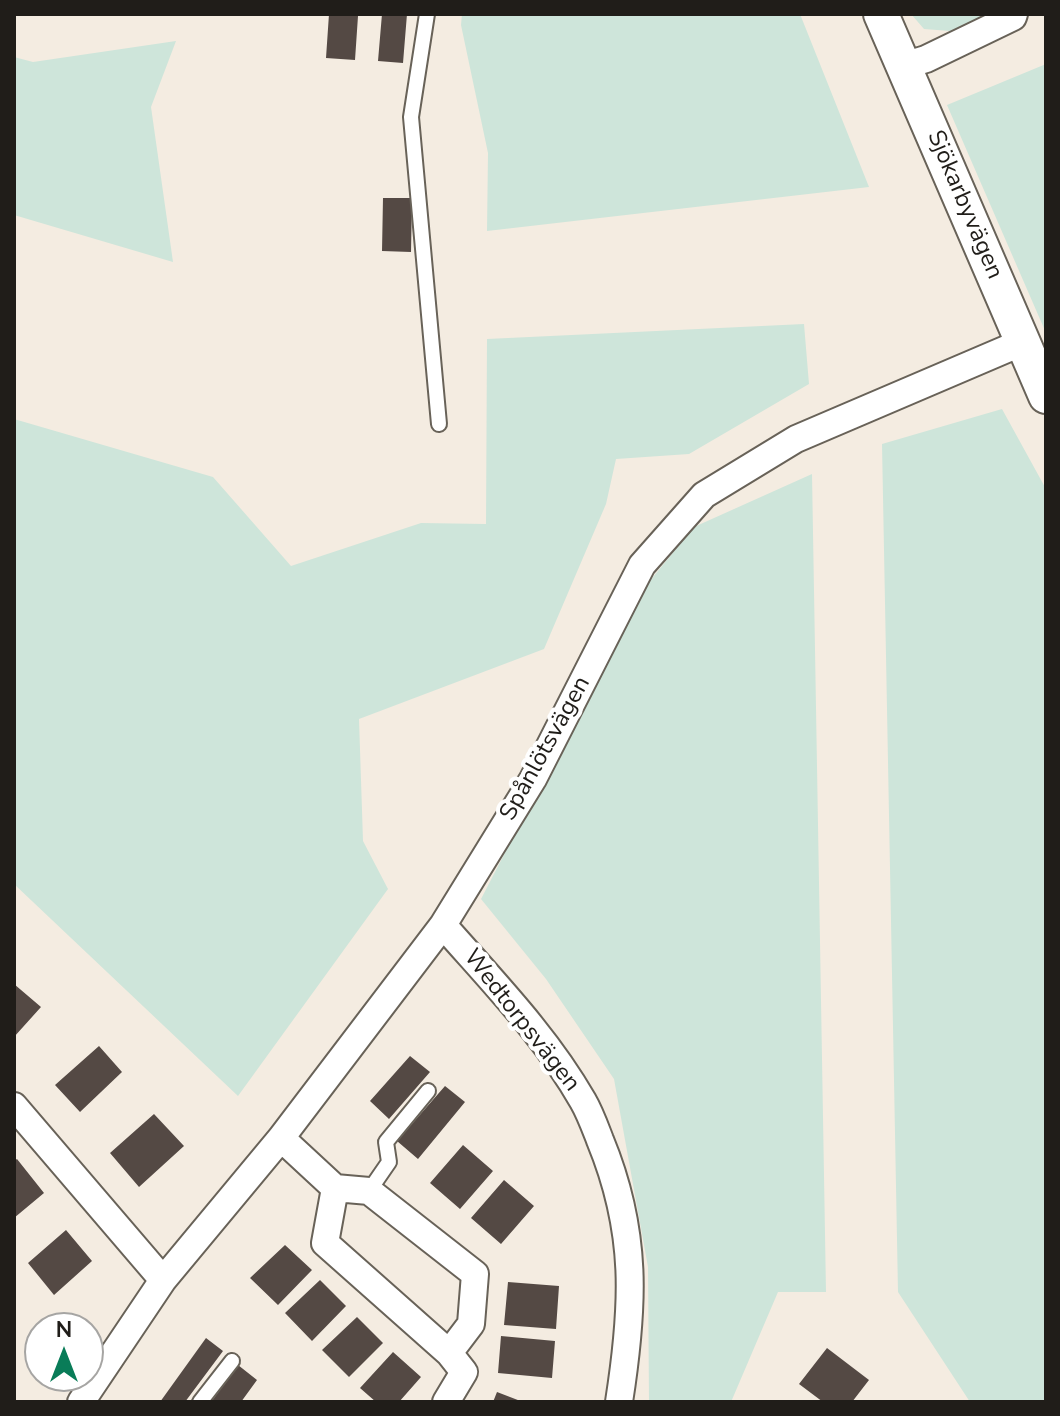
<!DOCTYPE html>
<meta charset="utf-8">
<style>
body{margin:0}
#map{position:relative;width:1060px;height:1416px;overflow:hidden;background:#f4ece1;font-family:"Nunito Sans",sans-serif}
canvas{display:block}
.frame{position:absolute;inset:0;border:16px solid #201d19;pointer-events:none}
.north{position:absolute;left:24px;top:1312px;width:80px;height:80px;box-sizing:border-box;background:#fff;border:2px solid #a6a5a3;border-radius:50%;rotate:0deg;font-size:22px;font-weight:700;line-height:32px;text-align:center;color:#201d19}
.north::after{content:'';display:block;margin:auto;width:28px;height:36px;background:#097c58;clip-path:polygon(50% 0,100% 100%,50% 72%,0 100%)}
</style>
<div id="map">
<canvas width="1060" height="1416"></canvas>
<div class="frame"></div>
<div class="north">N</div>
</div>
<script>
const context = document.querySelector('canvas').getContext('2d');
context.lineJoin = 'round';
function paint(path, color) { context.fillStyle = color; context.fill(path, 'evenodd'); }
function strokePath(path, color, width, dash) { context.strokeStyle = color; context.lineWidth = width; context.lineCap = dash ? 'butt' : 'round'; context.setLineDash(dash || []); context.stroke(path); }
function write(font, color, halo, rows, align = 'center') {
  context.font = font + ' "Nunito Sans",sans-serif'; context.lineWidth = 8; context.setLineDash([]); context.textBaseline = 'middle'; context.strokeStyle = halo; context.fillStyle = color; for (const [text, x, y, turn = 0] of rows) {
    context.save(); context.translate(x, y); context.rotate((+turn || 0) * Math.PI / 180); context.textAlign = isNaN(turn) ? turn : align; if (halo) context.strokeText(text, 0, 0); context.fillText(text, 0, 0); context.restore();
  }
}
const green = new Path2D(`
 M 462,14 L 800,14 L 869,187 L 487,231 L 488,153 L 461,25 Z
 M 911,14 L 985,14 L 963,32 L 924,29 Z
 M 176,41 L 151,107 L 173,262 L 14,215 L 14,57 L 33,62 Z
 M 1046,64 L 1046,333 L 947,105 Z
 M 804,324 L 809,384 L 689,454 L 616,459 L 606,504 L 544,649 L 359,719 L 363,841 L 388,889 L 238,1096 L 14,884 L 14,419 L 213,477 L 291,566 L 421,523 L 486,524 L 487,339 Z
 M 1002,409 L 1046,489 L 1046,1402 L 970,1402 L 898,1292 L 882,444 Z
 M 812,474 L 826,1292 L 778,1292 L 731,1402 L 649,1402 L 648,1267 L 614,1079 L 546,979 L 481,899 L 639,594 L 694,527 Z`);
const building = new Path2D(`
 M 329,14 L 358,16 L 355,60 L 326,58 Z
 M 382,14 L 407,14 L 403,63 L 378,61 Z
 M 383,198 L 412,198 L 411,252 L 382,251 Z
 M 14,984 L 41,1007 L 14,1037 Z
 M 99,1046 L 122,1072 L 80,1112 L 55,1085 Z
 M 410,1056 L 430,1072 L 389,1119 L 370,1101 Z
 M 445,1086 L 465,1102 L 418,1159 L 397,1141 Z
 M 154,1114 L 184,1146 L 139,1187 L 110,1153 Z
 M 463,1145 L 493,1171 L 460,1209 L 430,1183 Z
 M 17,1159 L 44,1193 L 14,1218 L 14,1161 Z
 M 504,1180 L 534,1206 L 501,1244 L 471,1218 Z
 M 66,1230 L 92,1261 L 54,1295 L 28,1263 Z
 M 285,1245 L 312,1270 L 278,1305 L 250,1278 Z
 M 320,1280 L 346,1306 L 312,1341 L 285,1313 Z
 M 508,1282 L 559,1286 L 556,1329 L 504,1325 Z
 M 357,1317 L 383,1343 L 349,1377 L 322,1350 Z
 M 501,1336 L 555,1341 L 552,1378 L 498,1373 Z
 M 206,1338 L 223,1351 L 185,1402 L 160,1402 Z
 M 827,1348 L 869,1380 L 852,1402 L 823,1402 L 799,1384 Z
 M 393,1352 L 421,1377 L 399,1402 L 376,1402 L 360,1388 Z
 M 238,1365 L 257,1380 L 241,1402 L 211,1402 Z
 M 497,1392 L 523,1402 L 493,1402 Z`);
const service = new Path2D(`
 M 427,14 L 411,117 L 439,424
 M 369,1191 L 389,1162 L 386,1142 L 428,1091
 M 200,1402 L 232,1361`);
const minor = new Path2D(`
 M 903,66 L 926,59 L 1013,17 L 1014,14
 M 443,925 C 492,981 546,1036 583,1101 C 590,1113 595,1127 600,1140 C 638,1232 634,1306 619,1402
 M 14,1106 L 163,1280
 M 281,1138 L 335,1188 L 325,1243 L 449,1353 L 471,1324 L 475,1274 L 369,1191 L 335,1188
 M 81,1402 L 163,1280 L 281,1138 L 443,925 L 533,779 L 642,565 L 704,495 L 796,439 L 1023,342
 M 446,1402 L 464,1372 L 449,1353`);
const tertiary = new Path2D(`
 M 881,14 L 1046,396`);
const streetNames = [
 ["Sjökarbyvägen",964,205,67],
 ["Spånlötsvägen",546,749,-61],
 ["Wedtorpsvägen",521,1021,52]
];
paint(green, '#cee5da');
paint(building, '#544944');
strokePath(service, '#686258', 18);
strokePath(minor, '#686258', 30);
strokePath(tertiary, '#686258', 38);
strokePath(service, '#fff', 14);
strokePath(minor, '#fff', 26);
strokePath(tertiary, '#fff', 34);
write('24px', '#201d19', '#fff', streetNames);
</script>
